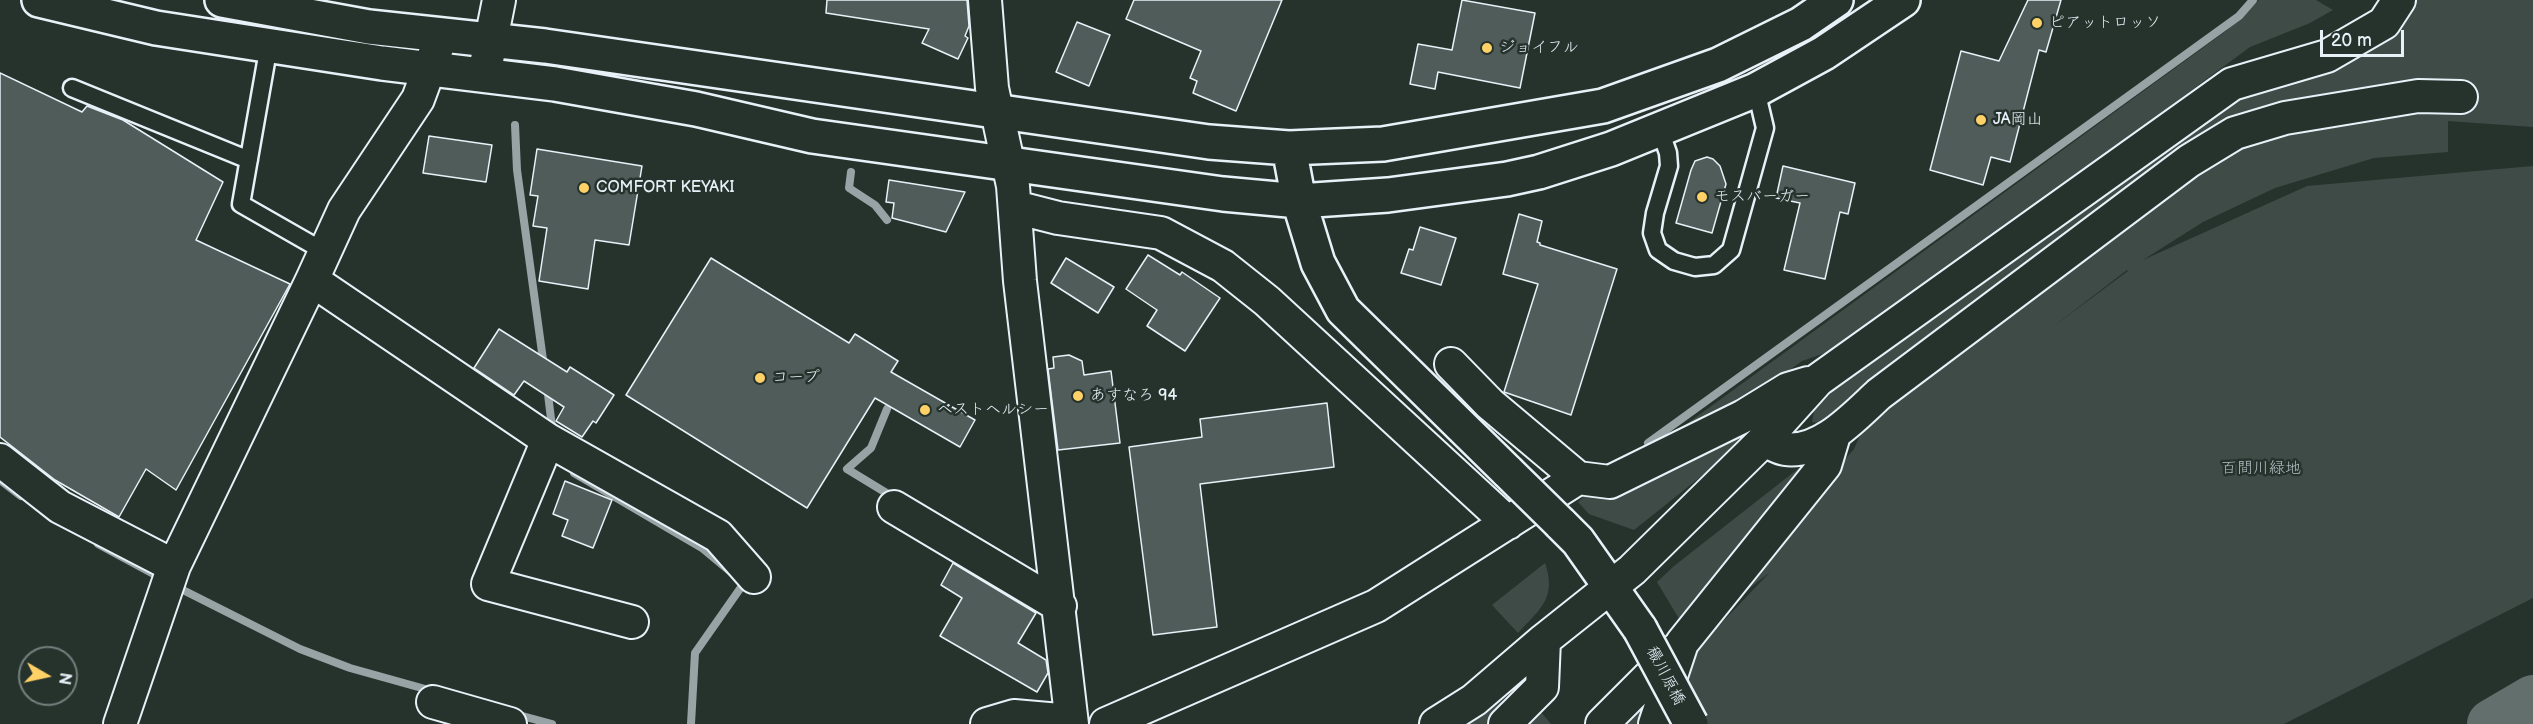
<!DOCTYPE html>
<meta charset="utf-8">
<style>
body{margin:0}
#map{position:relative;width:2533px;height:724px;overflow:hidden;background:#26332d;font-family:"Balsamiq Sans",sans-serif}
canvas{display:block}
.north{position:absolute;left:18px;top:646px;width:60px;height:60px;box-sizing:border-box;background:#26332d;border:2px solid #747f7e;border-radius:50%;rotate:99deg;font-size:16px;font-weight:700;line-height:24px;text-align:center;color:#e8f1f8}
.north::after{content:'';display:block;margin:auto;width:21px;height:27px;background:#ffd166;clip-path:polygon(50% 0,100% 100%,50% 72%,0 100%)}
.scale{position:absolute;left:2320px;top:30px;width:84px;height:27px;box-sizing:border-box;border:3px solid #e8f1f8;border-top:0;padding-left:8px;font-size:18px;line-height:21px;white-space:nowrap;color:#e8f1f8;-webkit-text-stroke:4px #26332d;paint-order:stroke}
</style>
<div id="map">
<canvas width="2533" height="724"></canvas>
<div class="north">N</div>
<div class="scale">20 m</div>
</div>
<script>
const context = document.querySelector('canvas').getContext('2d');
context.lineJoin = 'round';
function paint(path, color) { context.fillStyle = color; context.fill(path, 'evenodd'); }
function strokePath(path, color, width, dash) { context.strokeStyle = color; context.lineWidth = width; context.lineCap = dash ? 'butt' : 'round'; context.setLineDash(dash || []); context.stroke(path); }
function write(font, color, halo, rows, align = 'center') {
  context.font = font + ' "Balsamiq Sans","Klee One",sans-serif'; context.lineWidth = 5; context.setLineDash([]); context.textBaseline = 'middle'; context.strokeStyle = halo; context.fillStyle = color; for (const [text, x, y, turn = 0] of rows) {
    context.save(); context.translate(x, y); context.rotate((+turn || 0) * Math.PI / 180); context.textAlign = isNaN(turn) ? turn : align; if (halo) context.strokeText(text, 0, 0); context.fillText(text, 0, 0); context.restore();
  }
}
const green = new Path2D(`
 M 2259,0 L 2316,0 L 2333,10 L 2310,23 L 2250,47 L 1845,346 L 1802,361 L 1777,379 L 1666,443 L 1655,447 L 2226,31 Z
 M 2415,0 L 2533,0 L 2533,127 L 2448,121 L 2448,152 L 2374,158 L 2275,188 L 2203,222 L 2143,260 L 2307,186 L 2533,166 L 2533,598 L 2284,724 L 1613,724 L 1693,653 L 1770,572 L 1725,608 L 1721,604 L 1854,449 L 1868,417 L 2281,103 L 1862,394 L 1818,423 L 1812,422 L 1814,411 L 1833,391 L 2244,97 L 2393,33 ZM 2127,270 L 2128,271 L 2050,329 Z
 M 1761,421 L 1733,451 L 1634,530 L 1589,514 L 1578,502 L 1590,491 Z
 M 1808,461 L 1681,622 L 1657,582 L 1674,566 Z
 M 1545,563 C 1557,598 1540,609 1518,633 L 1492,605 Z
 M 1499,700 L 1505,707 L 1486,724 L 1465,724 Z
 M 1540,711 L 1551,724 L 1523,724 Z`);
const stream = new Path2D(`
 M 515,125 L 517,170 L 544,367
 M 851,172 L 849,188 L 875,205 L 887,220
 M 547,386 L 552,427
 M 887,409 L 871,448 L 847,469 L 893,497
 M 1648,443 L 2239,16 L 2253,0
 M 574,473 L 702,548 L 744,583 L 695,653 L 691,724
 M 0,480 L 21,496
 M 98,544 L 161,578
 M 177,587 L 300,649 L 350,668 L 436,692
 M 515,714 L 552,724`);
const river = new Path2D(`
 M 2492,724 L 2533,700`);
const building = new Path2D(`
 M 827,0 L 967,0 L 969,26 L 965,36 L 968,38 L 958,59 L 922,43 L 929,29 L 826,13 Z
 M 1134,0 L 1282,0 L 1236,111 L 1193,93 L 1197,81 L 1190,78 L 1201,51 L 1126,19 Z
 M 1462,0 L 1535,13 L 1520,88 L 1438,72 L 1435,89 L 1410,84 L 1418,44 L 1452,50 Z
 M 2028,0 L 2061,0 L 2046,52 L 2039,50 L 2010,162 L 1991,157 L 1983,185 L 1930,170 L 1961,51 L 1999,61 Z
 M 1077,22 L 1110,35 L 1089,86 L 1056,72 Z
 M 0,73 L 82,112 L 87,106 L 123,120 L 223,182 L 196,240 L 290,284 L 176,490 L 146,469 L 119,517 L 55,480 L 0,437 Z
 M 429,136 L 492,145 L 486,182 L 423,173 Z
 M 537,149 L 642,166 L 629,245 L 595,240 L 588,289 L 539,281 L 547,228 L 533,226 L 538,196 L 530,195 Z
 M 1707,157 L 1713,159 L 1720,166 L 1726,184 L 1712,233 L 1676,223 L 1691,170 L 1695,161 Z
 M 1783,166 L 1855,183 L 1848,214 L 1840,212 L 1825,279 L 1784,270 L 1800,203 L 1776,198 Z
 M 889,180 L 965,192 L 946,232 L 892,218 L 894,203 L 886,202 Z
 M 1519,214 L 1542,221 L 1537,242 L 1540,243 L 1540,245 L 1617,269 L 1571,415 L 1504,392 L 1538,284 L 1503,274 Z
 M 1420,227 L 1456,238 L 1441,285 L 1401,273 L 1409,249 L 1413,250 Z
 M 1148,255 L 1180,275 L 1182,272 L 1220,298 L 1185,351 L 1147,326 L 1157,310 L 1126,289 Z
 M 711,258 L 849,343 L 855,334 L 898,361 L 891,372 L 975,420 L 960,447 L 875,398 L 807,508 L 626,395 Z
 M 1066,258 L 1114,287 L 1098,313 L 1051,283 Z
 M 499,329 L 567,372 L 570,367 L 614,395 L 596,423 L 593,421 L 582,437 L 556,421 L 564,407 L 524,381 L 514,395 L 474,368 Z
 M 1069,355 L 1082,361 L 1084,375 L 1111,371 L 1120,443 L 1058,450 L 1048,369 L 1054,368 L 1053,357 Z
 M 1327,403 L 1334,467 L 1200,484 L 1217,627 L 1153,635 L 1129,447 L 1202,437 L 1200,419 Z
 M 565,481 L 612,500 L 593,548 L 562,536 L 568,520 L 553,514 Z
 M 953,563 L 1036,613 L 1018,643 L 1046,660 L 1048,673 L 1037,692 L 940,636 L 962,598 L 941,585 Z`);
const lane = new Path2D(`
 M 269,45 L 241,204 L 325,252
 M 72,88 L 249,160
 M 1660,130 L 1668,153 L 1669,166 L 1655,213 L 1652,233 L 1658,250 L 1674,261 L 1695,267 L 1714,265 L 1731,250 L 1765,128 L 1756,90`);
const street = new Path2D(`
 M 985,0 L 992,88 L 1013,186 L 1020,281 L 1072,724
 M 484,75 L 499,0
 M 1015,207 L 1058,218 L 1161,233 L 1223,266 L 1267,301 L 1508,523
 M 312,280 L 548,440 L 718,536 L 754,577
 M 1451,364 L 1490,404 L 1578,478 L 1610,482 L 1744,416 L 1788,389 L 1808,383
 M 548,440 L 488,584 L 632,622
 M 1764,440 C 1771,443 1778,448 1785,449 C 1821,454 1855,416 1879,394 L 2189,161 L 2235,133 L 2285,118 L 2418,96 L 2461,97
 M 0,460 L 60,507 L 174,566
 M 894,507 L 1060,606
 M 433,702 L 510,724
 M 120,724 L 174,566 L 312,280 L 344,210 L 418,99 L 438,45
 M 987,724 L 1014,716 L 1071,721
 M 1106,724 L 1376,606 L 1578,478
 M 1436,724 L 1474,700 L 1544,640 L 1632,570 L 1764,440 L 1818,380 L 2232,84 L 2327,56 L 2384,23 L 2399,0
 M 1505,724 L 1542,687 L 1544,640
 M 1602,724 L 1678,648
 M 1655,724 L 1682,643 L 1825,465 L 1834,435`);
const secondary = new Path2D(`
 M 39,0 L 156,28 L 382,63 L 555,84 L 696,109 L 812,136 L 1223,194 L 1299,201 L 1388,195 L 1507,179 L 1539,172 L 1611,149 L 1756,90 L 1824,53 L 1903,0
 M 222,0 L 369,27 L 545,46 L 1209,142 L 1289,148 L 1383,144 L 1603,106 L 1718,65 L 1801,24 L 1836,0
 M 1289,148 L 1299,201 L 1318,263 L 1343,310 L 1508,472
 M 1560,523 L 1578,541 L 1640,629`);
const secondaryBridge = new Path2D(`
 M 1508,472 L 1560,523
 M 1640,629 L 1691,724`);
const markers = [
 [2037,23,6,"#ffd166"],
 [1487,48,6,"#ffd166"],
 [1981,120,6,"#ffd166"],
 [584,188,6,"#ffd166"],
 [1702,197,6,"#ffd166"],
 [760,378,6,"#ffd166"],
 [1078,396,6,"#ffd166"],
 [925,410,6,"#ffd166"]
];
const poiNames = [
 ["ピアットロッソ",2049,23],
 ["ジョイフル",1499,48],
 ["JA岡山",1993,120],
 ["COMFORT KEYAKI",596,188],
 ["モスバーガー",1714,197],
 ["コープ",772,378],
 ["あすなろ 94",1090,396],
 ["ベストヘルシー",937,410]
];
const parkNames = [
 ["百間川緑地",2261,469]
];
const streetNames = [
 ["穝川原橋",1665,676,62]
];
paint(green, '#3e4b47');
strokePath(stream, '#98a3a5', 8);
strokePath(river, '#636f6d', 50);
paint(building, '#505c59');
strokePath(building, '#e8f1f8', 1.5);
strokePath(lane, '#e8f1f8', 21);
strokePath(street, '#e8f1f8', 36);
strokePath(secondary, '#e8f1f8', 38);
strokePath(lane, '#26332d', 16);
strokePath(street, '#26332d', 32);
strokePath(secondary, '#26332d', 33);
strokePath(secondaryBridge, '#e8f1f8', 38, []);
strokePath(secondaryBridge, '#26332d', 33);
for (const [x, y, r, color] of markers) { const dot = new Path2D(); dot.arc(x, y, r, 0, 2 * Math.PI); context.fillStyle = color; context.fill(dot); strokePath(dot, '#26332d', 2); }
write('16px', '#e8f1f8', '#26332d', poiNames, 'left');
write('16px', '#b5bfc3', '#26332d', parkNames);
write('16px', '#e8f1f8', '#26332d', streetNames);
</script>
